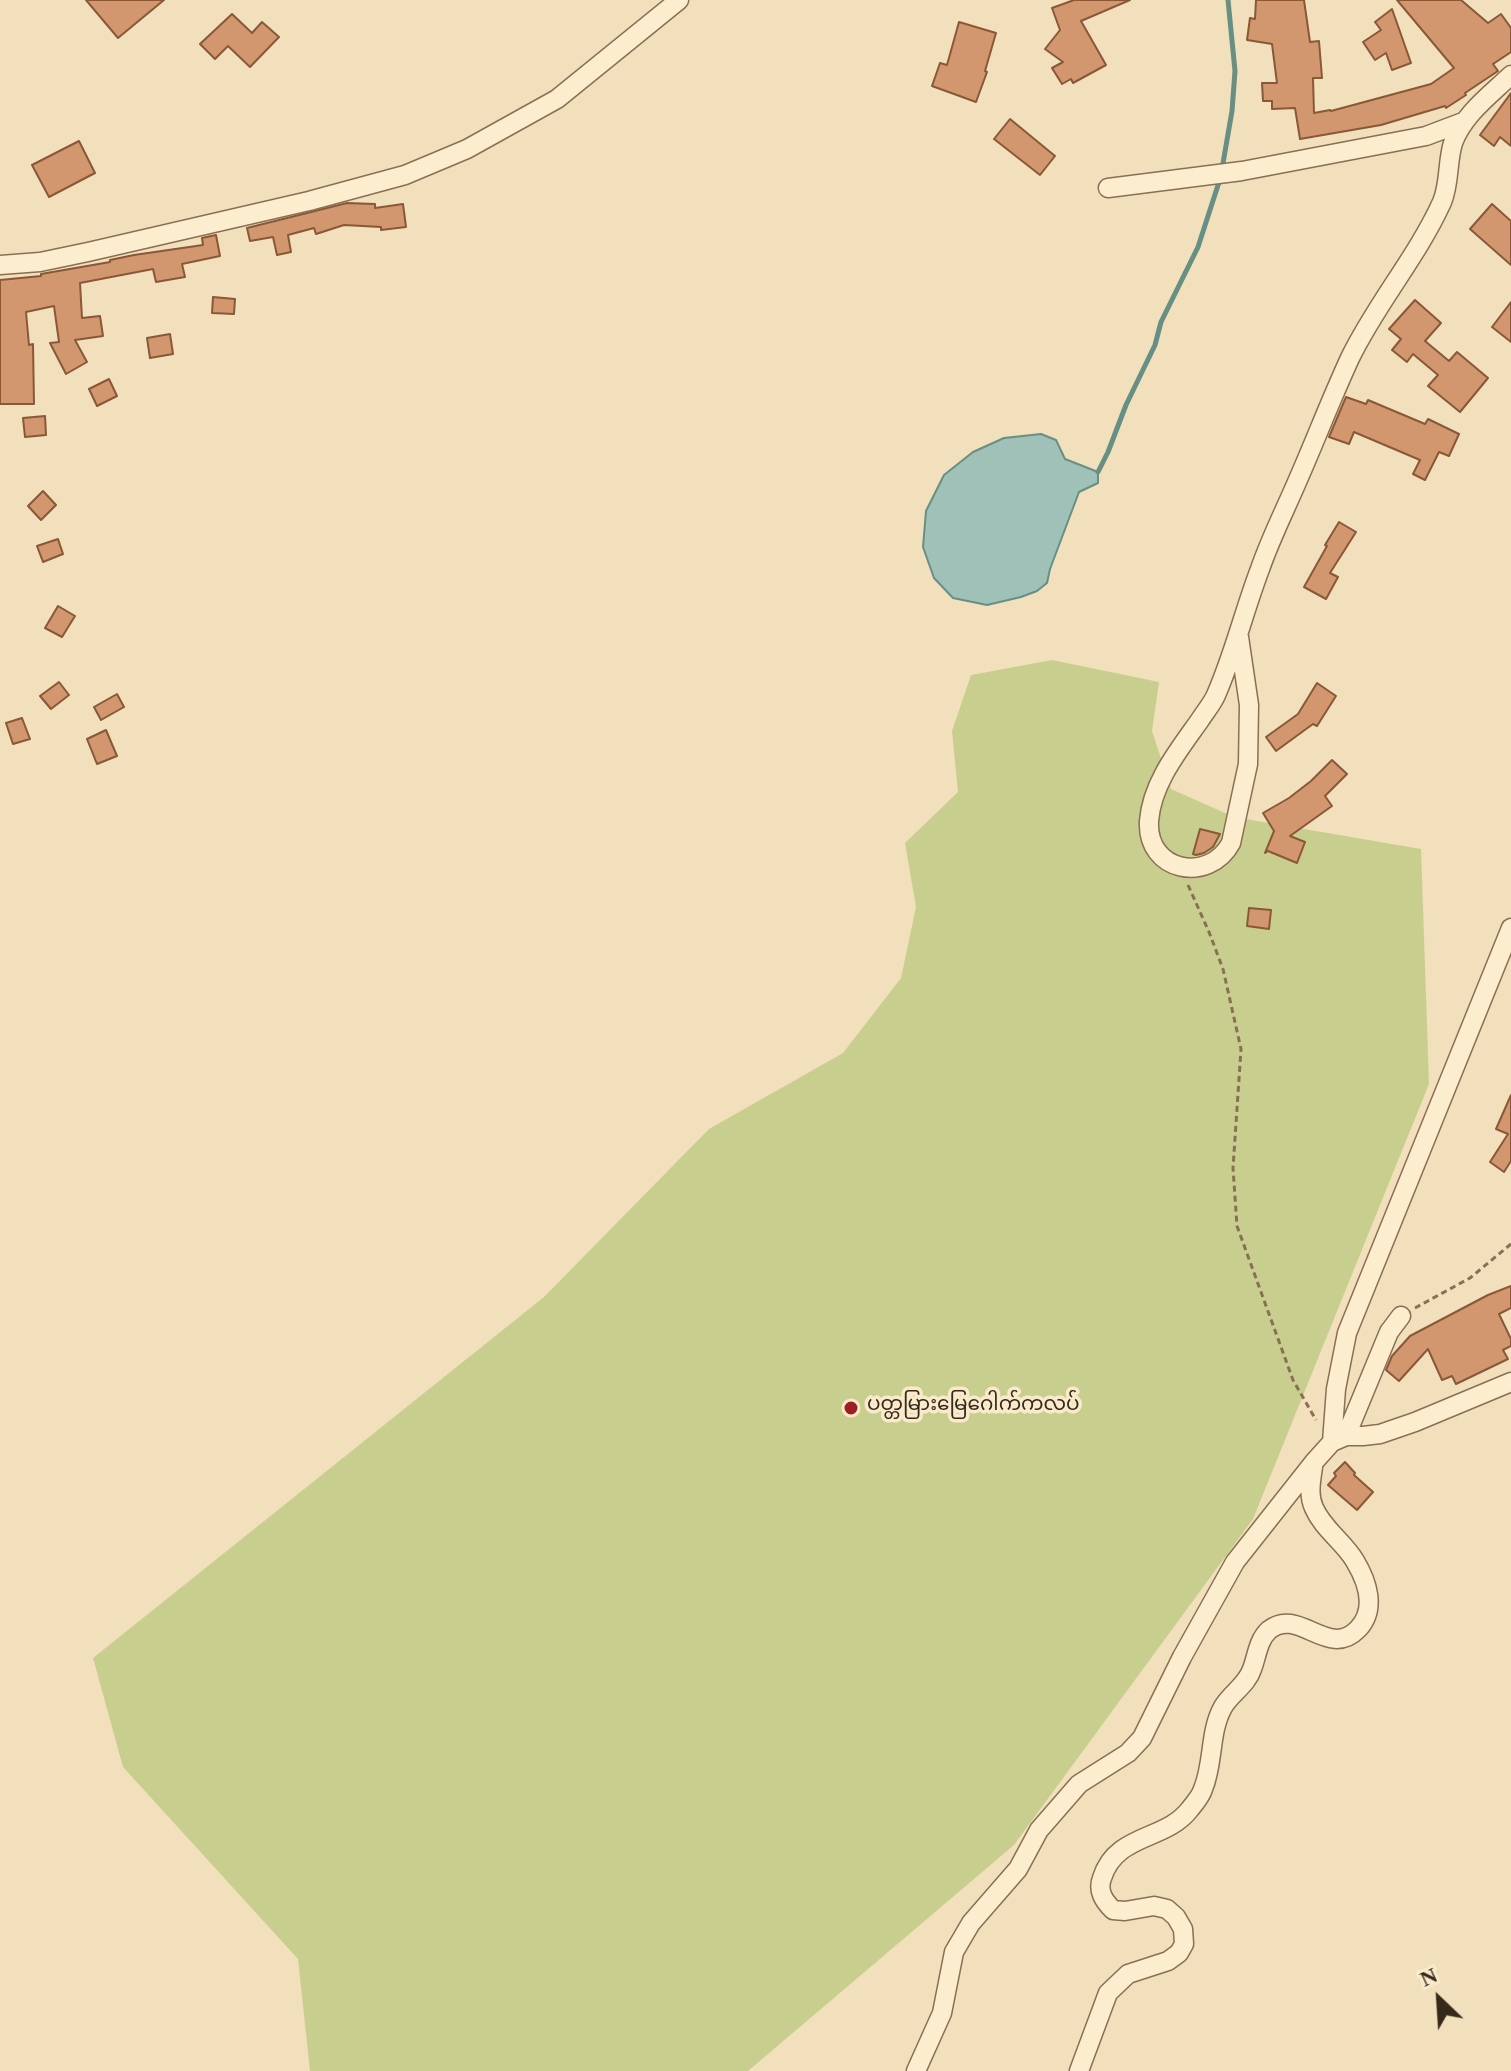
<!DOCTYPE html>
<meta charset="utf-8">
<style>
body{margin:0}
#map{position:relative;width:1511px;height:2071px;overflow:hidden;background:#f1e0bb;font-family:Georgia,serif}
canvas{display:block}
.north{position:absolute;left:1399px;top:1959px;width:80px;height:80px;-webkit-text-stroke:6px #f8eacb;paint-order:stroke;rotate:335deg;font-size:22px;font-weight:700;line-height:32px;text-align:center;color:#36281a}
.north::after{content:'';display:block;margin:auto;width:28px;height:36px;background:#36281a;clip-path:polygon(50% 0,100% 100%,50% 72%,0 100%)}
</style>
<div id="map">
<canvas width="1511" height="2071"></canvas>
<div class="north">N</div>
</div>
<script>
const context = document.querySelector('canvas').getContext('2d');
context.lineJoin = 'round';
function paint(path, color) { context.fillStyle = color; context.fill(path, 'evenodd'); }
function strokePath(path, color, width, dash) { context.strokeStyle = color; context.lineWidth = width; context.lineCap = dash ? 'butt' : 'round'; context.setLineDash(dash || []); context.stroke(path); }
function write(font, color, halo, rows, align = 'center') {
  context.font = font + ' Georgia,"Noto Sans Myanmar",serif'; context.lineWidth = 7; context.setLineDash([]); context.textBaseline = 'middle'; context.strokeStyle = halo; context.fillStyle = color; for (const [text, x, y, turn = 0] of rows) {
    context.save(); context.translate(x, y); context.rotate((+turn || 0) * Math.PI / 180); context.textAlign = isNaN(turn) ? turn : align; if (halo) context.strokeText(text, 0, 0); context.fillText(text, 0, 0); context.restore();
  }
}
const green = new Path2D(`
 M 1052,660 L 1159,682 L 1152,731 L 1171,789 L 1234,817 L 1421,849 L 1429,1084 L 1253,1519 L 1014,1845 L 748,2071 L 310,2071 L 298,1959 L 123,1767 L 93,1658 L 544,1297 L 709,1129 L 843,1053 L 901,978 L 916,907 L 905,843 L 958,792 L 952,731 L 971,675 Z`);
const water = new Path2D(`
 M 1041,434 L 1056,440 L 1065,459 L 1098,472 L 1098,483 L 1079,492 L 1050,569 L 1047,583 L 1037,591 L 1021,597 L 987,605 L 953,598 L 934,578 L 923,547 L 926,511 L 944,475 L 973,452 L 1004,438 Z`);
const stream = new Path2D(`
 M 1222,169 L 1232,111 L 1235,71 L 1228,0
 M 1098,472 L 1108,452 L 1126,405 L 1155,345 L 1161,322 L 1198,247 L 1220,179`);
const building = new Path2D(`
 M 86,0 L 164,0 L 118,38 Z
 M 1074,0 L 1130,0 L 1081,21 L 1106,65 L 1073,83 L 1071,79 L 1062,84 L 1052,68 L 1063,62 L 1045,49 L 1060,30 L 1052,8 Z
 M 1256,0 L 1304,0 L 1310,42 L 1319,41 L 1322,78 L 1313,78 L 1314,113 L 1330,110 L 1331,111 L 1431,84 L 1454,68 L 1397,0 L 1461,0 L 1488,23 L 1501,14 L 1511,28 L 1511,52 L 1493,64 L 1498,71 L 1465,93 L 1466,95 L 1446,108 L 1445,106 L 1381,125 L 1300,139 L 1295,108 L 1272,109 L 1272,101 L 1263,101 L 1262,83 L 1277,83 L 1272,44 L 1247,40 L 1250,18 L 1255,19 Z
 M 1392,9 L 1411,63 L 1392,70 L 1386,53 L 1375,60 L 1363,42 L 1381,30 L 1375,22 Z
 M 232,14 L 252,33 L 262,22 L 279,37 L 250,67 L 228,46 L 215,59 L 200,44 Z
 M 959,22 L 996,33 L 985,71 L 987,72 L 976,102 L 932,86 L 940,63 L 947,65 Z
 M 1511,93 L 1511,146 L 1500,137 L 1494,146 L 1480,135 Z
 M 1010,119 L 1055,156 L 1040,175 L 994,139 Z
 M 79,141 L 95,173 L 49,197 L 32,165 Z
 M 347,203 L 375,204 L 375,208 L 403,204 L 406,227 L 381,230 L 381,227 L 344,225 L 316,234 L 314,228 L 288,235 L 291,252 L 277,255 L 273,237 L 250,241 L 247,228 Z
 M 1492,204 L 1511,221 L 1511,265 L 1470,229 Z
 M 216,235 L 220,256 L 182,264 L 185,277 L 156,282 L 153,269 L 80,283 L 82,318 L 100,316 L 103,336 L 75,340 L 87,362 L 66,374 L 50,343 L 59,342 L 54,306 L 26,312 L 29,345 L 33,344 L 34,404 L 0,404 L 0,280 L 41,276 L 41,274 L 110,262 L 110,260 L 134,255 L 203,245 L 202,238 Z
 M 213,297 L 235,299 L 234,314 L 212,313 Z
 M 1415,300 L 1441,323 L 1425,341 L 1449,361 L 1457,352 L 1488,378 L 1460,412 L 1428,386 L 1438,375 L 1413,354 L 1407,362 L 1392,350 L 1401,339 L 1389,329 Z
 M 1511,302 L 1511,342 L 1492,327 Z
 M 170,334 L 173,354 L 150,358 L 147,338 Z
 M 109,379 L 117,396 L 97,406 L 89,389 Z
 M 1346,397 L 1366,404 L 1368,400 L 1425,424 L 1428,419 L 1459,434 L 1449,456 L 1439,452 L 1425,480 L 1413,474 L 1420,460 L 1354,432 L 1349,444 L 1329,437 Z
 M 45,416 L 46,435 L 25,437 L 23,418 Z
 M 43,491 L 56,505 L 41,520 L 28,506 Z
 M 1339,522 L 1356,532 L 1330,573 L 1338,577 L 1326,599 L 1304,587 L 1327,546 L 1325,545 Z
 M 58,539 L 63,554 L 43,562 L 37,546 Z
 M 58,606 L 75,616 L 62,637 L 45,628 Z
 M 59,682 L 69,695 L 51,709 L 40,696 Z
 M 1317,683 L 1336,696 L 1317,726 L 1313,724 L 1276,751 L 1266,737 L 1298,714 Z
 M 117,694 L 124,707 L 101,720 L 94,707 Z
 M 22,718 L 30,739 L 13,744 L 6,723 Z
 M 106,730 L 117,756 L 97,764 L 87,739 Z
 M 1332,760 L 1347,774 L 1325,796 L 1332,806 L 1290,836 L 1305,842 L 1297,863 L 1268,851 L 1265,853 L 1274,831 L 1263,813 L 1289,798 L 1311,781 Z
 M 1200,829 L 1220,834 L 1213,847 L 1204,853 L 1196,855 L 1193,854 Z
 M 1249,908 L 1271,910 L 1269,929 L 1247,926 Z
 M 1511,1095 L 1511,1161 L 1504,1172 L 1490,1162 L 1508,1134 L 1496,1129 Z
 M 1511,1286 L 1511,1308 L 1499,1314 L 1511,1339 L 1511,1346 L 1503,1350 L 1508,1359 L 1456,1384 L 1452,1376 L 1442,1380 L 1428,1349 L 1399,1381 L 1386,1370 L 1392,1356 L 1410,1336 L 1488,1295 Z
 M 1345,1462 L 1355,1473 L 1354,1475 L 1373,1492 L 1357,1510 L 1328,1485 L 1336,1476 L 1334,1473 Z`);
const path = new Path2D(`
 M 1188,885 L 1209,932 L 1223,969 L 1241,1049 L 1233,1168 L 1237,1226 L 1293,1380 L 1316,1420
 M 1415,1308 L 1470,1278 L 1511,1244`);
const minor = new Path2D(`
 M 1108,188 L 1242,171 L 1426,136 L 1463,122
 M 0,265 L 40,262 L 88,252 L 309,201 L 405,175 L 467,149 L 557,99 L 679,0
 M 1239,637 L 1249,705 L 1248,764 L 1231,843 C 1209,884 1146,872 1149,821 C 1152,783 1178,751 1200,720 C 1205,712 1212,704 1216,695 C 1234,654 1244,611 1260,569 C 1271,537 1287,506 1300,475 C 1317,436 1332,397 1350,358 C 1376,304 1417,257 1442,202 C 1450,183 1447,162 1453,143 C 1463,115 1490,95 1511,75
 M 1346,1436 L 1389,1332 L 1401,1316
 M 1332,1442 L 1336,1389 L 1347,1333 L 1511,928
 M 916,2071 L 942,2013 L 954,1952 L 971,1923 L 1018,1869 L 1039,1830 L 1079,1784 L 1128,1753 L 1142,1738 L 1182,1657 L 1235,1562 L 1314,1462 L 1332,1442 L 1346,1436 L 1363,1436 L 1380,1434 L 1415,1422 L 1511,1382
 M 1079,2071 L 1108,1993 L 1128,1974 L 1168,1961 L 1179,1953 L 1184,1944 L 1183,1929 L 1176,1917 L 1167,1909 L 1154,1906 L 1125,1911 L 1113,1910 C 1104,1901 1097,1891 1102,1878 C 1116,1833 1166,1841 1190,1809 C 1195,1803 1201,1796 1203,1789 C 1214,1763 1209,1732 1223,1707 C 1231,1693 1247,1685 1252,1669 C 1257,1656 1258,1640 1269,1630 C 1299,1606 1328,1660 1358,1629 C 1377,1609 1367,1581 1355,1561 C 1344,1542 1323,1529 1314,1508 C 1308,1495 1311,1481 1313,1467`);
const markers = [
 [851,1408,8,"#9c2021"]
];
const poiNames = [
 ["ပတ္တမြားမြေဂေါက်ကလပ်",867,1408]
];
paint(green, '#c8cf8e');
paint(water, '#9fc1b7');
strokePath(water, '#678f84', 2);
strokePath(stream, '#678f84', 5);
paint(building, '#d2976e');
strokePath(building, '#895838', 2);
strokePath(minor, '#896f54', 21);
strokePath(path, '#896f54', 3, [6, 4]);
strokePath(minor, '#fbedce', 18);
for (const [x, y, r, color] of markers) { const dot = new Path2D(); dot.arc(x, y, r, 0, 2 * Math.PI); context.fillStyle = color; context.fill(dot); strokePath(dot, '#f8eacb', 3); }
write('20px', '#36281a', '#f8eacb', poiNames, 'left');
</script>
